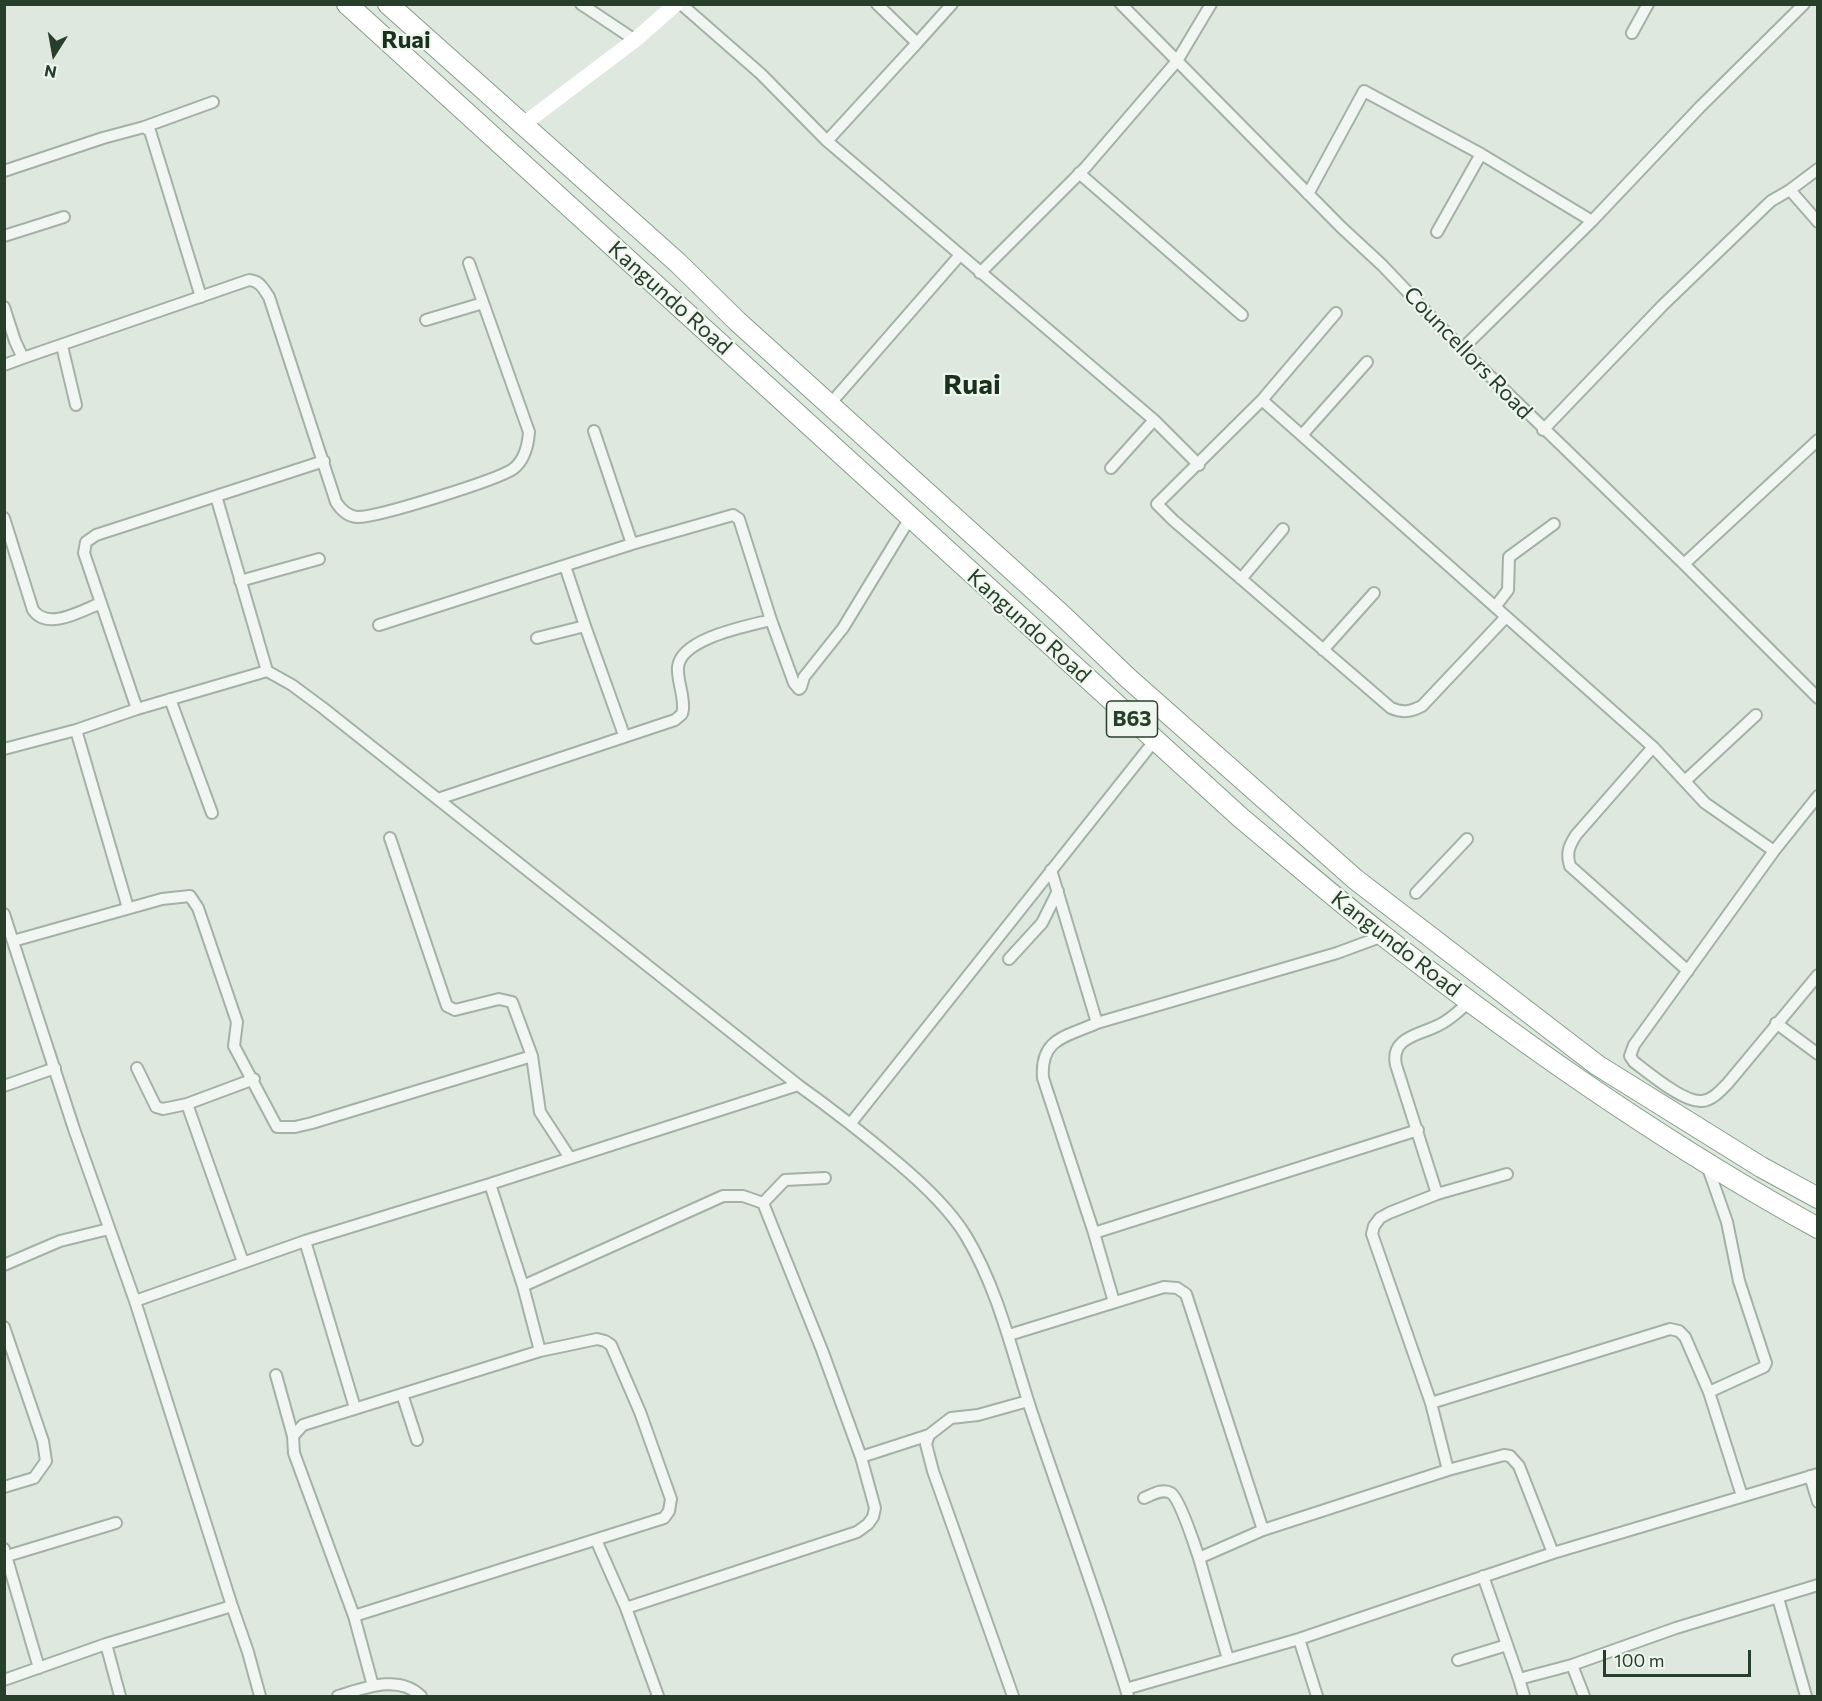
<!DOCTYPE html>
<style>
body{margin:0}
#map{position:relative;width:1822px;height:1701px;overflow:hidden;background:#dee8df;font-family:Commissioner,sans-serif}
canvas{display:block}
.frame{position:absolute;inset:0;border:6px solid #273f2a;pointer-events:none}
.north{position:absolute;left:24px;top:24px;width:60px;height:60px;-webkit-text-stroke:4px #eef6ee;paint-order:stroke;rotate:191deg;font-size:16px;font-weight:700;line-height:24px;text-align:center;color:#273f2a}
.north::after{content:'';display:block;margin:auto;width:21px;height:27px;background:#273f2a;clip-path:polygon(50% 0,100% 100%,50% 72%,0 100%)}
.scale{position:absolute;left:1603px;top:1650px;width:148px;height:27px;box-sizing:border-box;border:3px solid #273f2a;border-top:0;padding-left:8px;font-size:18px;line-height:21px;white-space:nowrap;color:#273f2a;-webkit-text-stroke:4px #eef6ee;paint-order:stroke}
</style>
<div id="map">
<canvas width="1822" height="1701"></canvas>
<div class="frame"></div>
<div class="north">N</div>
<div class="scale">100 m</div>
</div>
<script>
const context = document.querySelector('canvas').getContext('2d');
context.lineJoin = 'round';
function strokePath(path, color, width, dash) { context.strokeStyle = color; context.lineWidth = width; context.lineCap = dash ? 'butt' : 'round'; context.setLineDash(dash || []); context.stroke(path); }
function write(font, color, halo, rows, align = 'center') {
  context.font = font + ' Commissioner,sans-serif'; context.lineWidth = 4.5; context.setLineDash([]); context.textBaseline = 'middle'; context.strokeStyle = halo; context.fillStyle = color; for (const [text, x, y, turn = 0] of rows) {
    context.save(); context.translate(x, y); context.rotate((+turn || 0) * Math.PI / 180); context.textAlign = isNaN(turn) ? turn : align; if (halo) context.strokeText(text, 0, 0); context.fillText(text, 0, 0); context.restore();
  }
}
const street = new Path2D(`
 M 581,4 L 635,40
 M 681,4 L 761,74 L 827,141
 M 877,4 L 917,43 L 827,141 L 1154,420 L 1199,465
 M 1121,4 L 1341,227 L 1382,265 L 1462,349 L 1684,564 L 1818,698
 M 1632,33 L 1648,4
 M 917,43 L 952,4
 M 144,127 L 213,102
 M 4,171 L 103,138 L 144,127 L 150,131 L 201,297
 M 1079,173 L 1242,315
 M 1790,190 L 1818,222
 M 1308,194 L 1364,91 L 1481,154 L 1592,221
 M 1437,232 L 1481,154
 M 4,236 L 64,217
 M 980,273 L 1085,168 L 1177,61 L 1211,4
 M 4,307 L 15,341 L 23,358 L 249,280 C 260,281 263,288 269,297 L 336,502 C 341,510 347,516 357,517 C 376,518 497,480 513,469 C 525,460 528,446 529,432 L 469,263
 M 426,320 L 483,303
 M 62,346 L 76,405
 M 1462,349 L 1592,221 L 1700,107 L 1804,4
 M 4,365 L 23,358
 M 837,396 L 960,255
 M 1262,400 L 1336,313
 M 1543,430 L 1663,305 L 1771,201 L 1790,190 L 1818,169
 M 594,431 L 632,544
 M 1302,435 L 1367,362
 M 1111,468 L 1154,420
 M 216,496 L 267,671
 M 4,518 L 33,610 C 48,631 81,611 101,603
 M 1684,564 L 1818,440
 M 565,566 L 585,626 L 624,735
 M 1241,579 L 1283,529
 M 240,581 L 319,559
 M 1495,607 L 1508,590 L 1509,557 L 1554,524
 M 1506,617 L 1422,706 C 1410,712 1403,713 1391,708 L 1173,520 L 1157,504 L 1262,400 L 1653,747 L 1705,803 L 1774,851 L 1818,796
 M 379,625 L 632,544 L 733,515 L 739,519 L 771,620 L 794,683 L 799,689 L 801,687 L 804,677 L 843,628 L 910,518
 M 537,638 L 585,626
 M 1323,650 L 1374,593
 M 170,699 L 212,813
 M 137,709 L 84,553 L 86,542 L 96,535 L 324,461
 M 76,730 L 128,908
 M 1653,747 L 1576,835 C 1569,846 1566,853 1570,866 L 1688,971
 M 4,749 L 76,730 L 137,709 L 267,671 L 292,685 L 323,708 L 798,1085 C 833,1110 865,1135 898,1163 C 923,1184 949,1208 966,1236 C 999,1291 1012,1353 1032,1413 C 1064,1508 1099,1601 1128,1696
 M 1685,781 L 1756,715
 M 438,799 L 675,720 L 682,714 L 683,709 C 684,694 677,681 678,667 C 681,638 748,626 771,620
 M 390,838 L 447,1006 L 455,1010 L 499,999 L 512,1002 L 532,1056 L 540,1112 L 570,1158
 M 1774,851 L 1634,1045 L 1630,1056 L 1634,1062 C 1649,1073 1684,1103 1702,1101 C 1713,1100 1721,1090 1728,1083 L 1818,975
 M 1051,870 L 1097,1023
 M 1416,893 L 1467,839
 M 4,914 L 74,1129 L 135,1301 L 232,1606 L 248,1652 L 260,1696
 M 1383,936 L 1337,953 L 1097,1023 C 1066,1037 1040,1038 1043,1078 L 1094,1233 L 1418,1130
 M 13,941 L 162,899 L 190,896 L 198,908 L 237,1022 L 234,1046 L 277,1127 L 295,1127 L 312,1123 L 532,1056
 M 1009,959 L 1042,923 L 1058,891
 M 1776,1023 L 1818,1054
 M 137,1068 L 156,1107 L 163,1109 L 187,1104
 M 4,1086 L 55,1068
 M 851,1123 L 1155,740
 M 1707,1165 L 1727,1222 L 1739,1281 L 1766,1363 L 1764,1367 L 1709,1392
 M 1507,1174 L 1437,1194 L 1389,1213 L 1380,1218 L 1374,1226 L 1372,1234 L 1431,1403 L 1670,1329 L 1679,1331 L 1685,1337 L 1709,1392 L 1742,1496
 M 490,1184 L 798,1085
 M 1437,1194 L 1396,1065 C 1390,1037 1420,1035 1439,1025 C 1450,1020 1460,1010 1469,1002
 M 1094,1233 L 1114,1302
 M 305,1241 L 355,1408
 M 243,1262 L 187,1104 L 254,1079
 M 4,1265 L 60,1241 L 109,1229
 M 523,1286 L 723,1196 L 743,1196 L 763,1203 L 785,1180 L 825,1178
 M 135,1301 L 305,1241 L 490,1184 L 523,1286 L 540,1351 L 597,1339 L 605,1341 L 611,1345 L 640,1412 L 671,1499 L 669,1511 L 664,1518 L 354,1616
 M 4,1327 L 43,1441 L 46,1461 L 34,1478 L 4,1487
 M 1009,1335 L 1164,1287 L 1177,1288 L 1186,1294 L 1263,1530 L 1448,1470 L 1431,1403
 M 276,1375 L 293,1436
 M 402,1394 L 417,1440
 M 929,1435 L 926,1444 L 933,1471 L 1013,1696
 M 861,1457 L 929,1435 L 951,1418 L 978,1415 L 1028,1401
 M 1448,1470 L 1504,1455 L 1510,1456 L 1519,1466 L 1553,1553
 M 1810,1476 L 1818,1502
 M 1144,1498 C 1152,1495 1162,1488 1171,1493 C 1180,1499 1195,1546 1199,1558
 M 596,1540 L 626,1608 L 658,1696
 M 4,1549 L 39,1668
 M 7,1556 L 116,1523
 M 1483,1576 L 1519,1679 L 1572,1665 L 1676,1628 L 1818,1585
 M 1778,1598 L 1806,1696
 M 626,1608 L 857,1532 L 868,1524 L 873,1517 L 875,1508 L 861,1457 L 822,1350 L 763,1203
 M 1299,1639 L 1317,1696
 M 106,1644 L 120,1696
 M 1228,1659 L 1199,1558 L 1263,1530
 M 1458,1660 L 1507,1645
 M 1572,1665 L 1584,1696
 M 1519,1679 L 1524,1696
 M 4,1680 L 106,1644 L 232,1606
 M 373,1686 L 354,1616 L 294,1453 L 293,1436 L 303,1425 L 540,1351
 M 1126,1689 L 1299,1639 L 1553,1553 L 1818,1474
 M 338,1696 C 365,1688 398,1674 421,1696`);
const secondary = new Path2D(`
 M 521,126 L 635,40 L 676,4`);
const highway = new Path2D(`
 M 347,4 L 1241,818 C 1289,858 1336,899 1385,937 C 1522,1044 1665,1144 1818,1228
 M 388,4 L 678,263 L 737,321 L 1062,615 L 1128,678 L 1355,879 L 1597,1065 L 1761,1167 L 1818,1198`);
const shields = [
 [1132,719,51]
];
const shieldNames = [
 ["B63",1132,719]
];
const streetNames = [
 ["Kangundo Road",670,298,42],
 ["Councellors Road",1468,353,46],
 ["Kangundo Road",1029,626,42],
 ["Kangundo Road",1396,944,38]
];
const neighbourhoodNames = [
 ["Ruai",406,40]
];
const districtNames = [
 ["Ruai",972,385]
];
strokePath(street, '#a3b2a5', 14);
strokePath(highway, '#859f88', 22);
strokePath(street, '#f1f6f2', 10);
strokePath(secondary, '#fff', 15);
strokePath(highway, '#fff', 20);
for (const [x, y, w] of shields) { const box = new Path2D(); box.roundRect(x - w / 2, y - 18, w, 36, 4.5); context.fillStyle = '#eef6ee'; context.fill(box); strokePath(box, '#273f2a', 1.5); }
write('bold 21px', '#273f2a', null, shieldNames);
write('22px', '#273f2a', '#eef6ee', streetNames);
write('bold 24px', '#19301d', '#eef6ee', neighbourhoodNames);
write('bold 28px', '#19301d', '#eef6ee', districtNames);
</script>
